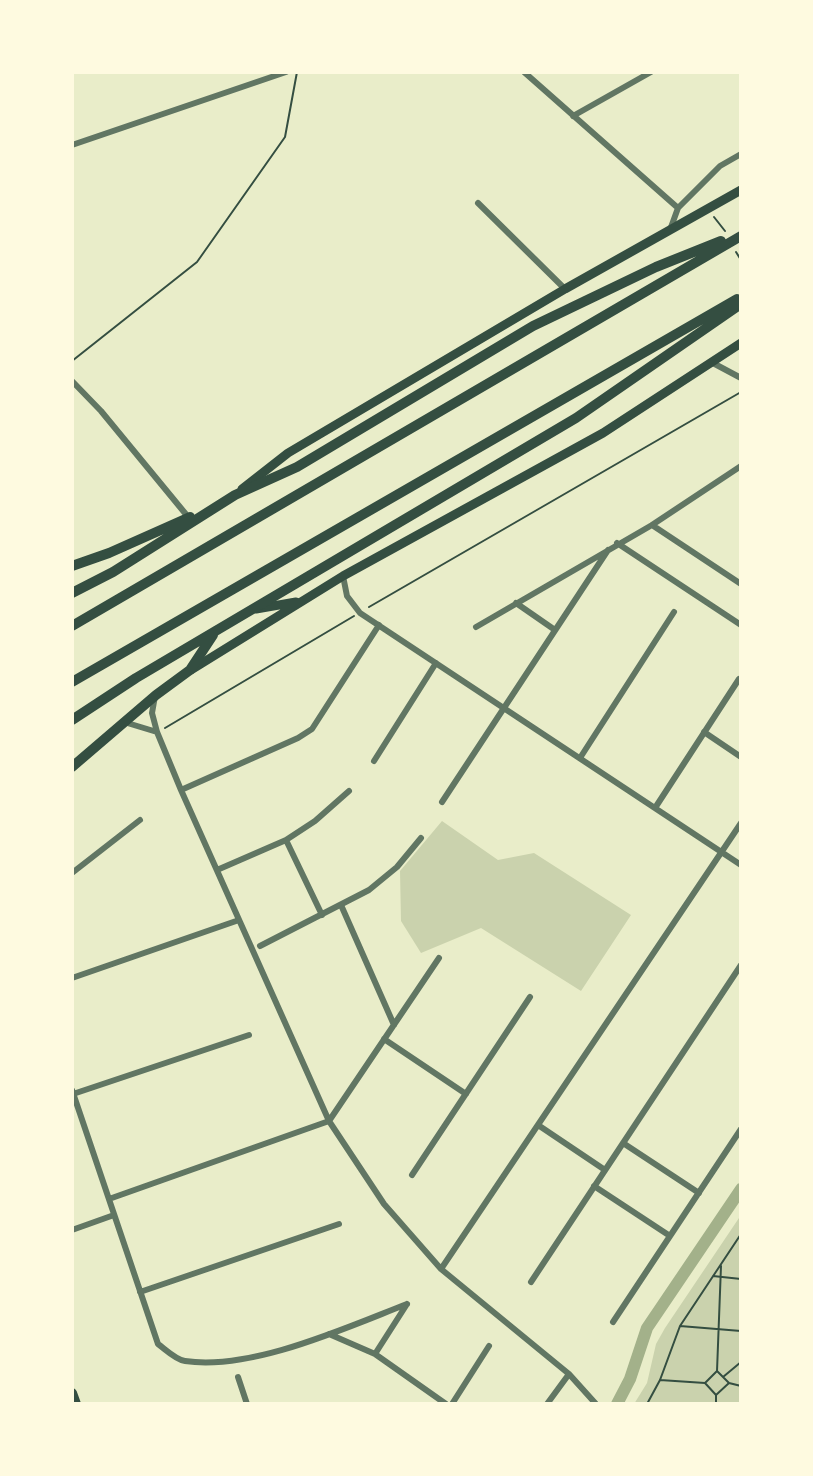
<!DOCTYPE html>
<style>
body{margin:0}
#map{position:relative;width:813px;height:1476px;overflow:hidden;background:#e9edc9;font-family:Mulish,sans-serif}
canvas{display:block}
.frame{position:absolute;inset:0;border:74px solid #fefae0;pointer-events:none}
</style>
<div id="map">
<canvas width="813" height="1476"></canvas>
<div class="frame"></div>
</div>
<script>
const context = document.querySelector('canvas').getContext('2d');
context.lineJoin = 'round';
function paint(path, color) { context.fillStyle = color; context.fill(path, 'evenodd'); }
function strokePath(path, color, width, dash) { context.strokeStyle = color; context.lineWidth = width; context.lineCap = dash ? 'butt' : 'round'; context.setLineDash(dash || []); context.stroke(path); }
const green = new Path2D(`
 M 442,821 L 498,860 L 534,853 L 631,915 L 581,991 L 481,928 L 421,953 L 401,921 L 400,871 Z
 M 741,1215 L 741,1404 L 634,1404 L 647,1383 L 656,1344 L 665,1328 Z`);
const canal = new Path2D(`
 M 617,1404 L 630,1379 L 647,1328 L 741,1189`);
const path = new Path2D(`
 M 714,217 L 725,231
 M 736,252 L 741,260
 M 72,361 L 197,262 L 285,137 L 297,72
 M 369,607 L 741,392
 M 165,728 L 354,616
 M 713,1276 L 741,1279
 M 680,1326 L 741,1331
 M 717,1371 L 721,1266
 M 723,1377 L 741,1362
 M 660,1380 L 705,1383
 M 729,1383 L 716,1395 L 705,1383 L 717,1371 L 729,1383 L 741,1386
 M 647,1404 L 660,1380 L 680,1326 L 741,1234
 M 716,1404 L 716,1395`);
const minor = new Path2D(`
 M 524,72 L 678,208
 M 573,116 L 651,72
 M 72,145 L 286,72
 M 478,203 L 565,289
 M 670,230 L 678,208 L 720,166 L 741,154
 M 711,362 L 741,378
 M 72,381 L 101,411 L 189,518
 M 652,525 L 741,584
 M 617,543 L 741,625
 M 343,576 L 347,596 L 360,613 L 741,865
 M 516,603 L 555,630
 M 476,627 L 652,525 L 741,466
 M 155,696 L 152,713 L 157,732 L 181,790 L 329,1121 L 384,1204 L 441,1269 L 569,1374 L 596,1404
 M 124,722 L 157,732
 M 704,732 L 741,757
 M 580,758 L 674,612
 M 374,761 L 436,663
 M 181,790 L 298,738 L 312,729 L 379,625
 M 442,802 L 608,550
 M 655,808 L 739,679
 M 286,840 L 322,915
 M 217,870 L 286,840 L 315,821 L 349,791
 M 72,873 L 140,820
 M 341,905 L 394,1025
 M 260,946 L 369,890 L 397,867 L 421,838
 M 72,978 L 239,920
 M 384,1039 L 466,1094
 M 72,1090 L 158,1344 C 165,1349 176,1360 185,1361 C 251,1371 345,1328 407,1304
 M 73,1094 L 249,1035
 M 538,1125 L 605,1170
 M 623,1143 L 699,1193
 M 412,1175 L 530,997
 M 594,1186 L 670,1236
 M 109,1199 L 329,1121 L 439,958
 M 72,1230 L 114,1215
 M 441,1269 L 741,823
 M 531,1282 L 741,965
 M 140,1292 L 339,1224
 M 613,1322 L 741,1129
 M 329,1334 L 375,1354 L 446,1404
 M 375,1354 L 407,1304
 M 238,1377 L 247,1404
 M 452,1404 L 489,1346
 M 547,1404 L 569,1374`);
const secondary = new Path2D(`
 M 242,489 L 288,453 L 565,289 L 741,190
 M 256,609 L 296,602
 M 191,670 L 343,576 L 603,433 L 741,343`);
const primary = new Path2D(`
 M 72,1393 L 76,1404`);
const trunk = new Path2D(`
 M 72,566 L 109,553 L 190,517
 M 72,593 L 113,572 L 235,495 L 297,467 L 533,326 L 656,267 L 721,241
 M 72,626 L 741,236
 M 72,682 L 737,299
 M 72,720 L 136,678 L 576,418 L 741,304
 M 72,767 L 156,695 L 190,670 L 213,635`);
paint(green, '#cad2ad');
strokePath(canal, '#a3b18a', 12);
strokePath(path, '#344e41', 2);
strokePath(minor, '#617663', 6);
strokePath(secondary, '#344e41', 9);
strokePath(primary, '#344e41', 10);
strokePath(trunk, '#344e41', 10);
</script>
